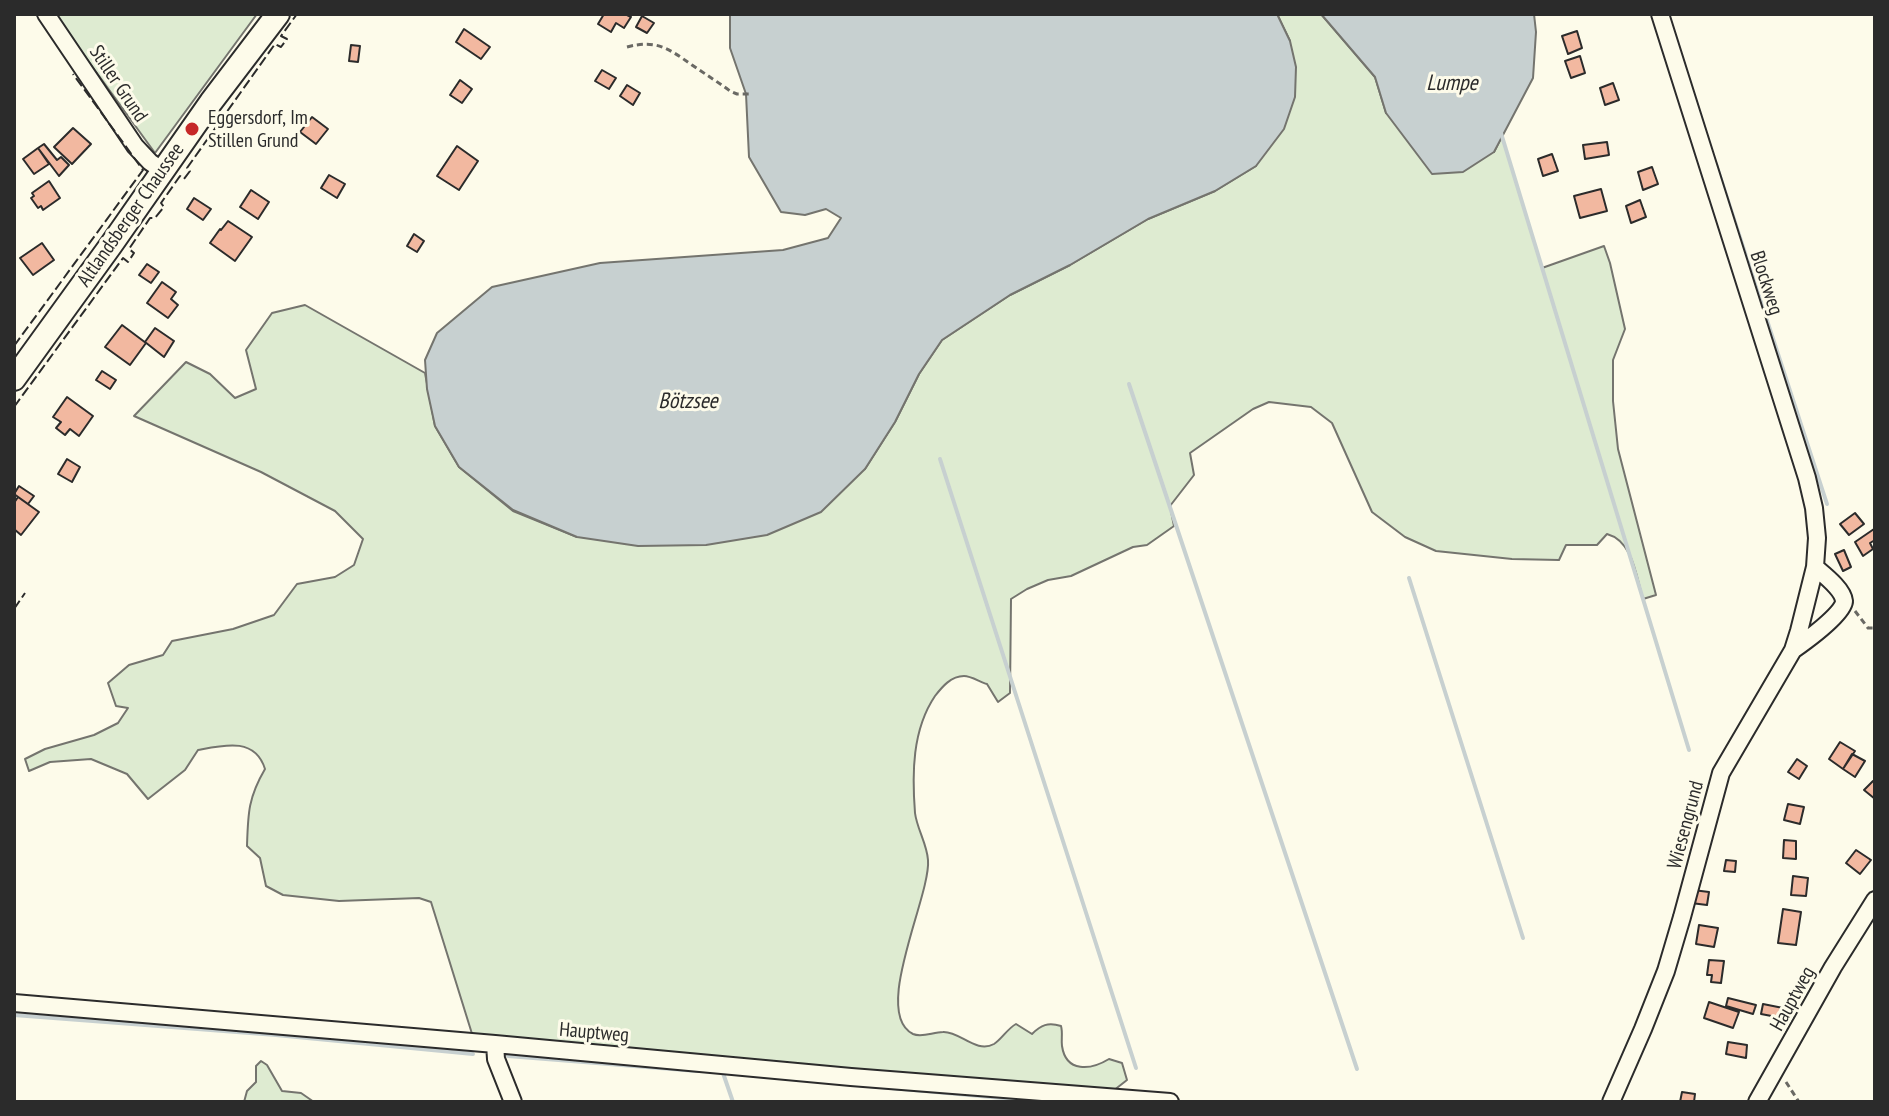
<!DOCTYPE html>
<meta charset="utf-8">
<style>
body{margin:0}
#map{position:relative;width:1889px;height:1116px;overflow:hidden;background:#fdfbea;font-family:"PT Sans Narrow",sans-serif}
canvas{display:block}
.frame{position:absolute;inset:0;border:16px solid #2b2b2b;pointer-events:none}
</style>
<div id="map">
<canvas width="1889" height="1116"></canvas>
<div class="frame"></div>
</div>
<script>
const context = document.querySelector('canvas').getContext('2d');
context.lineJoin = 'round';
function paint(path, color) { context.fillStyle = color; context.fill(path, 'evenodd'); }
function strokePath(path, color, width, dash) { context.strokeStyle = color; context.lineWidth = width; context.lineCap = dash ? 'butt' : 'round'; context.setLineDash(dash || []); context.stroke(path); }
function write(font, color, halo, rows, align = 'center') {
  context.font = font + ' "PT Sans Narrow",sans-serif'; context.lineWidth = 6; context.setLineDash([]); context.textBaseline = 'middle'; context.strokeStyle = halo; context.fillStyle = color; for (const [text, x, y, turn = 0] of rows) {
    context.save(); context.translate(x, y); context.rotate((+turn || 0) * Math.PI / 180); context.textAlign = isNaN(turn) ? turn : align; if (halo) context.strokeText(text, 0, 0); context.fillText(text, 0, 0); context.restore();
  }
}
const green = new Path2D(`
 M 54,14 L 257,14 L 155,153 Z
 M 1277,14 L 1321,14 L 1375,77 L 1386,113 L 1494,152 L 1502,136 L 1542,268 L 1604,246 L 1610,263 L 1625,329 L 1613,360 L 1613,401 L 1618,449 L 1656,595 L 1643,599 C 1636,576 1633,541 1607,534 L 1597,545 L 1566,545 L 1559,560 L 1512,559 L 1436,551 L 1405,537 L 1372,512 L 1332,423 L 1311,407 L 1269,402 L 1253,409 L 1190,453 L 1194,475 L 1170,506 L 1174,526 L 1147,545 L 1133,547 L 1071,576 L 1048,580 L 1027,589 L 1011,599 L 1010,693 L 998,702 L 987,684 C 980,682 971,676 964,676 C 951,676 942,687 935,696 C 912,730 912,774 915,813 C 917,829 927,844 928,860 C 931,896 871,1013 913,1034 C 922,1038 933,1032 943,1032 C 960,1031 976,1054 994,1044 C 1002,1039 1007,1029 1016,1024 L 1032,1034 C 1041,1025 1048,1022 1061,1026 C 1063,1033 1061,1039 1062,1046 C 1066,1073 1091,1070 1109,1059 L 1122,1063 L 1127,1080 L 1113,1091 L 473,1037 L 431,902 L 419,898 L 339,901 L 283,895 L 266,886 L 260,858 L 247,846 C 248,814 248,798 265,769 C 255,737 224,745 198,750 L 185,770 L 148,799 L 127,774 L 91,759 L 50,762 L 29,771 L 25,759 L 45,749 L 94,735 L 118,723 L 128,708 L 116,706 L 108,683 L 129,665 L 163,655 L 172,641 L 233,629 L 274,615 L 297,584 L 335,577 L 354,565 L 363,539 L 335,511 L 261,472 L 134,416 L 186,362 L 210,374 L 235,398 L 256,389 L 246,350 L 272,313 L 305,305 L 425,373 L 435,426 L 459,467 L 513,511 L 577,537 L 865,469 L 895,422 L 919,374 L 942,340 L 1010,295 L 1070,265 L 1148,219 L 1215,191 L 1256,166 L 1290,41 Z
 M 261,1061 L 267,1065 L 282,1091 L 301,1093 L 314,1102 L 244,1102 L 247,1091 L 256,1082 L 256,1066 Z`);
const water = new Path2D(`
 M 730,14 L 1277,14 L 1290,41 L 1296,67 L 1295,97 L 1284,129 L 1256,166 L 1215,191 L 1148,219 L 1070,265 L 1010,295 L 942,340 L 919,374 L 895,422 L 865,469 L 821,512 L 767,535 L 706,545 L 638,546 L 577,537 L 513,510 L 459,467 L 435,426 L 427,389 L 425,360 L 437,333 L 492,287 L 600,263 L 783,250 L 828,238 L 841,218 L 826,209 L 805,215 L 781,212 L 749,157 L 746,94 L 730,48 Z
 M 1321,14 L 1534,14 L 1536,32 L 1533,78 L 1494,152 L 1463,172 L 1432,174 L 1386,113 L 1375,77 Z`);
const stream = new Path2D(`
 M 1501,133 L 1689,750
 M 1716,164 L 1827,504
 M 1129,384 L 1357,1069
 M 940,459 L 1136,1068
 M 1409,578 L 1523,938
 M 14,1015 L 276,1035 L 473,1054
 M 508,1056 L 697,1071
 M 723,1073 L 733,1102
 M 858,1085 L 1047,1102`);
const building = new Path2D(`
 M 604,14 L 625,14 L 631,17 L 624,28 L 616,23 L 611,32 L 598,24 Z
 M 642,16 L 654,23 L 647,33 L 636,27 Z
 M 464,29 L 490,47 L 481,59 L 456,42 Z
 M 1577,31 L 1582,48 L 1568,54 L 1562,36 Z
 M 351,45 L 360,46 L 358,62 L 349,61 Z
 M 1580,56 L 1585,73 L 1571,78 L 1565,61 Z
 M 602,70 L 616,78 L 609,89 L 595,81 Z
 M 460,80 L 472,89 L 462,103 L 450,95 Z
 M 1613,83 L 1619,100 L 1605,105 L 1600,88 Z
 M 627,85 L 640,93 L 633,105 L 620,96 Z
 M 312,117 L 328,129 L 316,144 L 300,132 Z
 M 73,128 L 91,144 L 72,164 L 54,147 Z
 M 1607,142 L 1609,155 L 1585,159 L 1583,145 Z
 M 44,144 L 57,160 L 61,157 L 69,165 L 59,176 L 38,148 Z
 M 457,146 L 478,161 L 459,190 L 437,176 Z
 M 38,148 L 49,164 L 34,174 L 23,159 Z
 M 1552,154 L 1558,171 L 1543,176 L 1538,159 Z
 M 1652,167 L 1658,184 L 1643,190 L 1638,172 Z
 M 329,175 L 345,184 L 337,198 L 321,188 Z
 M 49,181 L 60,198 L 43,210 L 41,206 L 38,208 L 31,198 L 34,196 L 32,193 Z
 M 1601,189 L 1607,211 L 1580,218 L 1574,196 Z
 M 251,190 L 269,202 L 258,219 L 240,207 Z
 M 194,198 L 211,209 L 203,220 L 187,209 Z
 M 1640,200 L 1646,217 L 1631,223 L 1626,206 Z
 M 228,221 L 252,237 L 235,261 L 210,243 L 220,229 L 221,230 Z
 M 414,234 L 424,241 L 417,252 L 407,246 Z
 M 42,243 L 54,260 L 33,275 L 20,258 Z
 M 147,264 L 159,272 L 151,283 L 139,275 Z
 M 162,282 L 176,292 L 171,299 L 178,305 L 168,318 L 147,303 Z
 M 122,325 L 146,343 L 130,365 L 105,347 Z
 M 155,328 L 174,341 L 164,357 L 145,342 Z
 M 102,371 L 116,380 L 110,389 L 96,380 Z
 M 67,397 L 93,416 L 79,436 L 70,429 L 65,435 L 56,428 L 61,422 L 53,417 Z
 M 67,459 L 80,467 L 72,482 L 58,474 Z
 M 19,486 L 34,496 L 28,504 L 14,494 Z
 M 18,497 L 39,512 L 21,535 L 14,529 L 14,503 Z
 M 1855,513 L 1864,524 L 1849,535 L 1840,524 Z
 M 1874,529 L 1875,540 L 1870,543 L 1873,549 L 1863,556 L 1855,542 Z
 M 1844,550 L 1851,567 L 1843,571 L 1835,554 Z
 M 1840,742 L 1855,751 L 1843,769 L 1829,759 Z
 M 1852,754 L 1865,761 L 1855,777 L 1843,769 Z
 M 1797,759 L 1807,766 L 1799,779 L 1788,772 Z
 M 1873,781 L 1875,783 L 1875,799 L 1864,790 Z
 M 1788,804 L 1804,807 L 1800,824 L 1784,820 Z
 M 1784,840 L 1796,841 L 1796,859 L 1783,858 Z
 M 1856,850 L 1871,860 L 1860,874 L 1846,863 Z
 M 1726,860 L 1736,861 L 1735,872 L 1724,871 Z
 M 1793,876 L 1808,878 L 1806,896 L 1791,895 Z
 M 1693,890 L 1709,892 L 1707,905 L 1691,903 Z
 M 1783,909 L 1801,912 L 1796,945 L 1778,943 Z
 M 1699,925 L 1718,928 L 1714,947 L 1696,944 Z
 M 1709,960 L 1724,961 L 1721,983 L 1711,982 L 1712,975 L 1707,975 Z
 M 1728,998 L 1756,1005 L 1753,1014 L 1726,1006 Z
 M 1709,1002 L 1739,1012 L 1733,1028 L 1704,1018 Z
 M 1763,1004 L 1783,1008 L 1782,1018 L 1761,1014 Z
 M 1728,1042 L 1747,1045 L 1746,1058 L 1726,1054 Z
 M 1682,1092 L 1695,1094 L 1694,1102 L 1680,1102 Z`);
const path = new Path2D(`
 M 627,47 C 657,39 669,49 692,65 C 705,74 718,82 730,91 L 737,94 L 750,94
 M 1855,611 L 1868,628 L 1875,628
 M 1786,1082 L 1799,1102`);
const minor = new Path2D(`
 M 46,14 L 135,146 L 150,162 L 163,171
 M 1793,650 C 1803,643 1845,613 1844,601 C 1843,589 1823,574 1815,567
 M 14,1003 L 495,1044 L 851,1077 L 1170,1102
 M 495,1044 L 496,1059 L 513,1102
 M 1611,1102 L 1643,1029 L 1666,971 L 1682,917 L 1721,773 L 1793,650 L 1799,631 L 1815,567 L 1817,538 L 1814,508 L 1807,478 L 1660,14
 M 1757,1102 L 1833,967 L 1875,900`);
const major = new Path2D(`
 M 14,379 L 111,245 L 211,102 L 278,14`);
const fence = new Path2D(`
 M 14,346 L 143,170 L 73,74
 M 14,407 L 123,258 L 128,262 L 134,253 L 129,249 L 150,218 L 155,218 L 164,207 L 161,203 L 180,176 L 184,179 L 190,171 L 187,168 L 275,44 L 281,47 L 287,39 L 281,36 L 297,14
 M 14,609 L 25,593`);
const markers = [
 [192,129,8,"#c62828"]
];
const streetNames = [
 ["Stiller Grund",118,84,56],
 ["Altlandsberger Chaussee",131,215,-55],
 ["Blockweg",1766,283,72],
 ["Wiesengrund",1686,825,-75],
 ["Hauptweg",1793,999,-61],
 ["Hauptweg",594,1033,5]
];
const poiNames = [
 ["Eggersdorf, Im",208,118],
 ["Stillen Grund",208,141]
];
const waterNames = [
 ["Lumpe",1452,84],
 ["Bötzsee",688,402]
];
paint(green, '#deebd1');
strokePath(green, '#74746e', 2);
paint(water, '#c7d0d0');
strokePath(water, '#74746e', 2);
strokePath(stream, '#c7d0d0', 4);
paint(building, '#f2b8a0');
strokePath(building, '#2b2b2b', 2);
strokePath(minor, '#2b2b2b', 20);
strokePath(major, '#2b2b2b', 26);
strokePath(path, '#6a6964', 3, [6, 4]);
strokePath(minor, '#fdfbea', 16);
strokePath(major, '#fdfbea', 22);
strokePath(fence, '#2b2b2b', 2, [10, 4]);
for (const [x, y, r, color] of markers) { const dot = new Path2D(); dot.arc(x, y, r, 0, 2 * Math.PI); context.fillStyle = color; context.fill(dot); strokePath(dot, '#fdfbea', 3); }
write('20px', '#2b2b2b', '#fdfbea', streetNames);
write('20px', '#2b2b2b', '#fdfbea', poiNames, 'left');
write('italic 22px', '#2b2b2b', '#fdfbea', waterNames);
</script>
